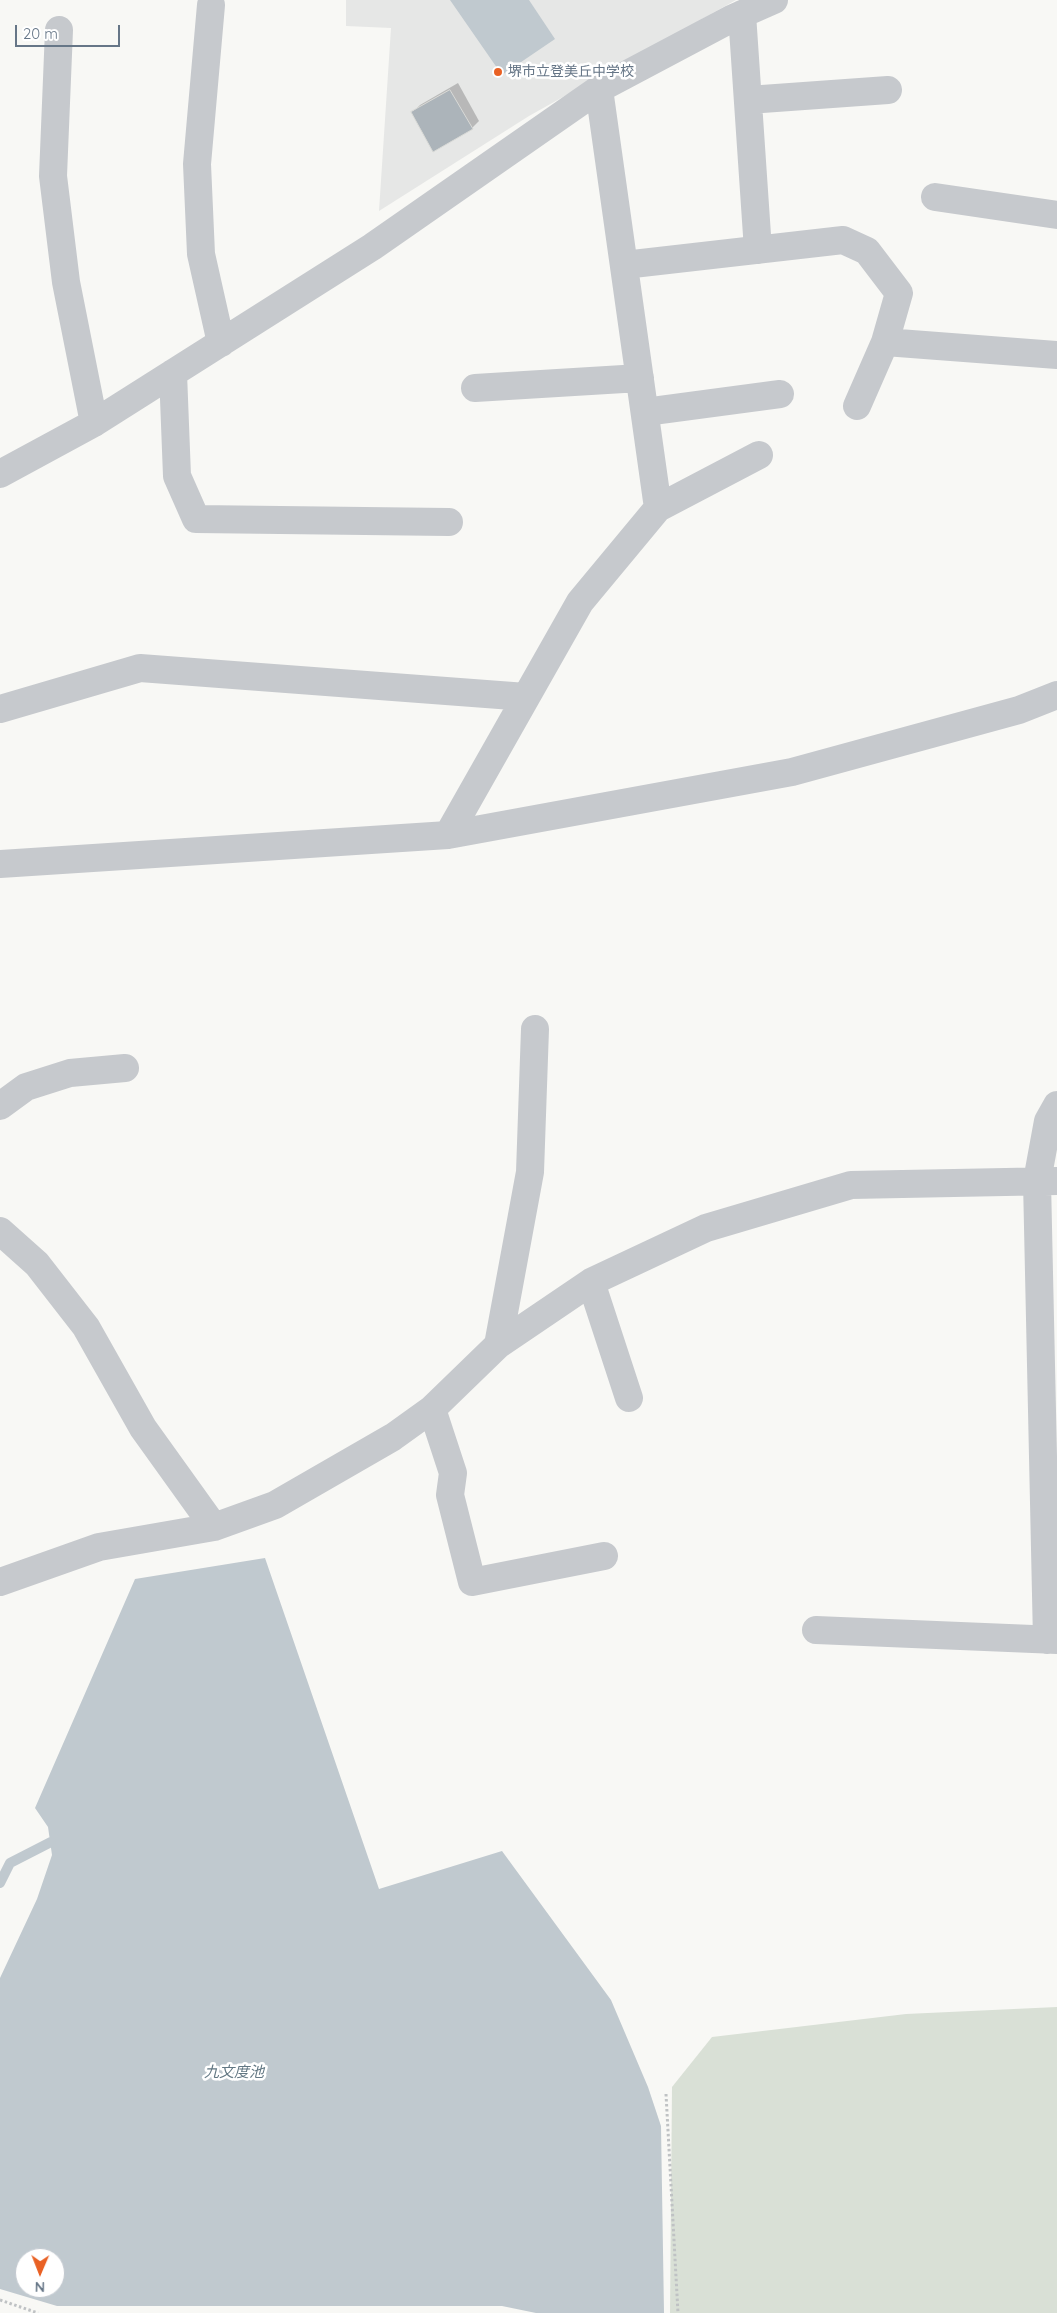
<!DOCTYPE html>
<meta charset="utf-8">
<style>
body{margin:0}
#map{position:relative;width:1057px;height:2313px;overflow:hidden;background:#f8f8f5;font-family:Quicksand,sans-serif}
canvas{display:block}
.north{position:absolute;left:15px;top:2248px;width:50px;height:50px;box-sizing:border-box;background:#fff;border:1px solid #c2c8cf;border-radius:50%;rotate:181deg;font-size:14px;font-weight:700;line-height:20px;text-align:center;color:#667687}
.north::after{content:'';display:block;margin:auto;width:18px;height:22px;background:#e96124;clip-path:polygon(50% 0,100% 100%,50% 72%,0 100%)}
.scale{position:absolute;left:15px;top:25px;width:105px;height:22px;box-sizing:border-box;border:2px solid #667687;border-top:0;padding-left:6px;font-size:15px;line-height:18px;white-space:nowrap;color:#667687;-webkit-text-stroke:4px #fff;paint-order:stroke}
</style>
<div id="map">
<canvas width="1057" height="2313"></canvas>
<div class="north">N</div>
<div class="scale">20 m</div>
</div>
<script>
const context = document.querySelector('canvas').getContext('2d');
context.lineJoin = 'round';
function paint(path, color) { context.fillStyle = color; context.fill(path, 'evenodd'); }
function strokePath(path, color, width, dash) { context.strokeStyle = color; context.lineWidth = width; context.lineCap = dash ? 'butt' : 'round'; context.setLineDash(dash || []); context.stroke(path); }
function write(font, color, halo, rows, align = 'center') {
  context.font = font + ' Quicksand,"Noto Sans JP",sans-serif'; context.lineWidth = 5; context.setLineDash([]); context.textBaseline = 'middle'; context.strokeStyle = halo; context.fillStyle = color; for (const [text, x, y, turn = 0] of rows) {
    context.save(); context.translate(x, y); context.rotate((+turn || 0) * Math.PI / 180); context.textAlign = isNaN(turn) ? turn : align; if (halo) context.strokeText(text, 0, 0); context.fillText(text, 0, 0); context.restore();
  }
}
const built = new Path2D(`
 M 346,0 L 736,0 L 529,116 L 379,211 L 391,28 L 346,26 Z`);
const green = new Path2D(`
 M 1057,2007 L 1057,2313 L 670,2313 L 672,2087 L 712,2037 L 906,2014 Z`);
const water = new Path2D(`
 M 450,0 L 529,0 L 555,39 L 502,75 Z
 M 265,1558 L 379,1889 L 502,1851 L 611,2000 L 648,2087 L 661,2126 L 664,2313 L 536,2313 L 502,2306 L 57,2306 L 0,2289 L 0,1978 L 37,1899 L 52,1855 L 48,1827 L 35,1808 L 135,1579 ZM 25,2258 L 55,2258 L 55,2288 L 25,2288 Z`);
const shadow = new Path2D(`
 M 458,83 L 479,121 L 472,128 L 413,112 L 420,105 Z`);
const stream = new Path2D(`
 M 0,1883 L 10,1863 L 51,1842`);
const building = new Path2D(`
 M 450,90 L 473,129 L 433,152 L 411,112 Z`);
const path = new Path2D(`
 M 666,2094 L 678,2313
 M 0,2300 L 38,2313`);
const minor = new Path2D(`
 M 211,5 L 197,164 L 201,254 L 221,343
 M 742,14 L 758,250
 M 59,30 L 53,176 L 66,282 L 94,423
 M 748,100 L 888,90
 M 935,197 L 1057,215
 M 624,265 L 843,240 L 867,251 L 899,293 L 885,342 L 857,406
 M 885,342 L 1057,355
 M 173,373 L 177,476 L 196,519 L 449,522
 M 475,388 L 640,378
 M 645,412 L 780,394
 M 0,474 L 94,423 L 372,247 L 599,89 L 731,19 L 774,0
 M 658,508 L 759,455
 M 0,709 L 140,668 L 526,697
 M 448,835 L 580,602 L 658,508 L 599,89
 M 0,864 L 448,835 L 792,772 L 1019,710 L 1057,695
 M 0,1106 L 26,1087 L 70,1073 L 125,1068
 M 0,1231 L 37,1264 L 86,1327 L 143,1428 L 214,1527
 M 591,1282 L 629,1398
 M 498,1345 L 530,1172 L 535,1029
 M 432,1409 L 453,1473 L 450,1495 L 472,1582 L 604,1556
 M 0,1582 L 99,1547 L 214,1527 L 275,1505 L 393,1437 L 432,1409 L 498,1345 L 591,1282 L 706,1228 L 851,1185 L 1057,1181
 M 816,1630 L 1057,1640
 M 1047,1640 L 1037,1181 L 1048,1121 L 1057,1105`);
const markers = [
 [498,72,5,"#e96124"]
];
const poiNames = [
 ["堺市立登美丘中学校",508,72]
];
const waterNames = [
 ["九文度池",234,2072]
];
paint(built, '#e6e7e6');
paint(green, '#d9e0d6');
paint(water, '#c0c9cf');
paint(shadow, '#0003');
strokePath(stream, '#c0c9cf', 10);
paint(building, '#acb4ba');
strokePath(building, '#d9dad7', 1);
strokePath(path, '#bfc2c4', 3, [2.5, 2.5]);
strokePath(minor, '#c6c9cd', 28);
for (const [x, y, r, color] of markers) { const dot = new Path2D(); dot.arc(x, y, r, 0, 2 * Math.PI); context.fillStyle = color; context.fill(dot); strokePath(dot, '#fff', 2); }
write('14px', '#667687', '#fff', poiNames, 'left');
write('italic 15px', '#627783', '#fff', waterNames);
</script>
